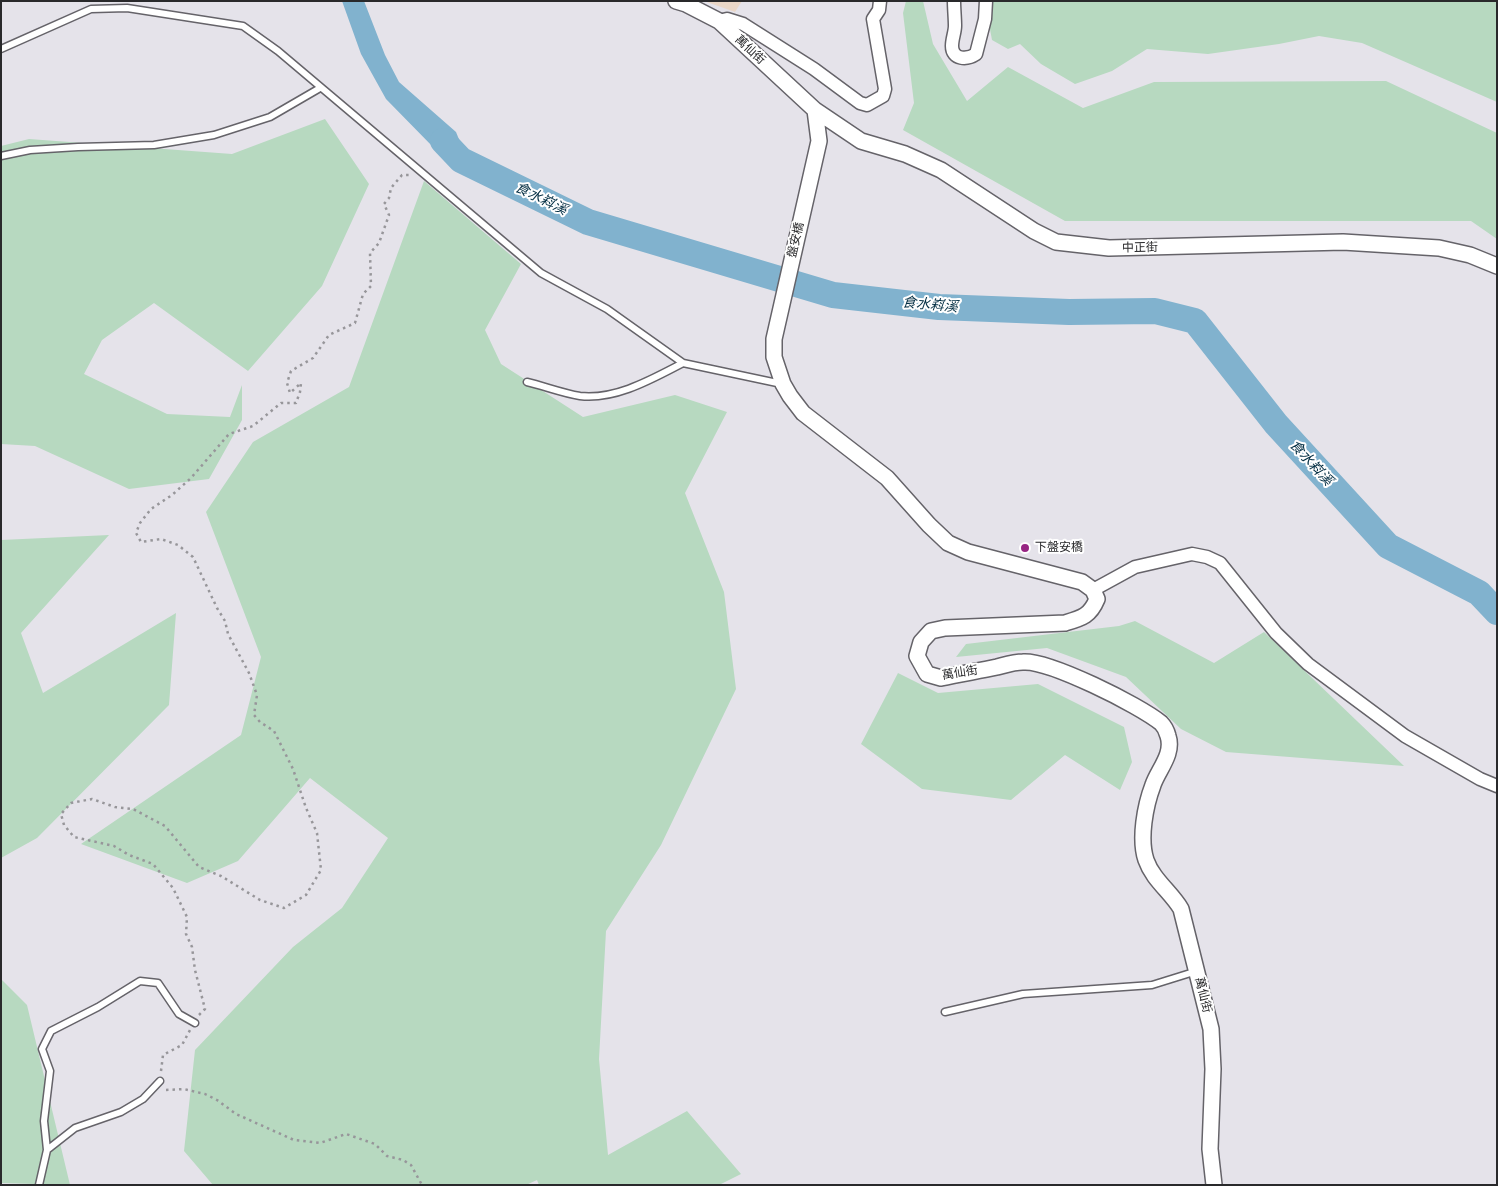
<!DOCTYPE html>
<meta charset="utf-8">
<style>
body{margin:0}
#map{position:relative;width:1498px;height:1186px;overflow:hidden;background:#e5e3ea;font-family:"PT Sans Narrow",sans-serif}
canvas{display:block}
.frame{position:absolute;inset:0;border:2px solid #29292b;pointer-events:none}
</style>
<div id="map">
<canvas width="1498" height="1186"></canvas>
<div class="frame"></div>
</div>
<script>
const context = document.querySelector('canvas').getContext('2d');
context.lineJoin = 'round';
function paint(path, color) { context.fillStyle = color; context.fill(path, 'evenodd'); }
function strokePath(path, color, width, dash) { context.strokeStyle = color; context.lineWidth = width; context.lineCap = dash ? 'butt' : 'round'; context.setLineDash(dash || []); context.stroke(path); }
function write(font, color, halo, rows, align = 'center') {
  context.font = font + ' "PT Sans Narrow","Noto Sans TC",sans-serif'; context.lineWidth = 4; context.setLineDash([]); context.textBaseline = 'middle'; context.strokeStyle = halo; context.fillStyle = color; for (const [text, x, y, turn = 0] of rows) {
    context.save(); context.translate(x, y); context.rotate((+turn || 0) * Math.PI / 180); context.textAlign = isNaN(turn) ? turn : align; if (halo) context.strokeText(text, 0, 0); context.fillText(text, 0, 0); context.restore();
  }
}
const industrial = new Path2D(`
 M 704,1 L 742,1 L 735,12 Z`);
const green = new Path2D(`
 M 906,1 L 923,1 L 933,44 L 967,101 L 1008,67 L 1083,108 L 1154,82 L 1386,81 L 1497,133 L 1497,239 L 1471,221 L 1065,221 L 903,130 L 914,103 L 903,13 Z
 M 992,1 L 1497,1 L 1497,102 L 1362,43 L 1319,36 L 1279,44 L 1208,54 L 1147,49 L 1112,71 L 1075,84 L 1041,64 L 1020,44 L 1008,49 L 992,40 L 989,24 Z
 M 325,119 L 369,184 L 322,286 L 248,371 L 154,303 L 102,340 L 84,374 L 167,414 L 230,417 L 242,385 L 242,420 L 209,479 L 129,489 L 35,446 L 1,444 L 1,146 L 29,139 L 232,154 Z
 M 424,181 L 521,264 L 485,330 L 501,364 L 583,417 L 675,395 L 727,412 L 685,493 L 724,592 L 736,689 L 661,845 L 606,931 L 599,1059 L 608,1155 L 687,1111 L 741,1174 L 719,1185 L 539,1185 L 537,1180 L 526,1185 L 213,1185 L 184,1151 L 195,1050 L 293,947 L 342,908 L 388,838 L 310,778 L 238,861 L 187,883 L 81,844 L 241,735 L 261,657 L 206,512 L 253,442 L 349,387 Z
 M 109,535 L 21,633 L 43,693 L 176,613 L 169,705 L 37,838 L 1,858 L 1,540 Z
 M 1135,621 L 1214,663 L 1264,632 L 1404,766 L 1226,752 L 1181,729 L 1126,677 L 1047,648 L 956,657 L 966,644 L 1119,626 Z
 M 898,673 L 938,693 L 1038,684 L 1124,727 L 1132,762 L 1120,790 L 1065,755 L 1011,800 L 922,789 L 861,744 Z
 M 1,979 L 27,1005 L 70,1185 L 1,1183 Z`);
const water = new Path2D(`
 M 342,1 L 364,1 L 385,55 L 399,82 L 456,132 L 469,164 L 461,167 L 434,148 L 386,99 L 361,54 Z`);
const river = new Path2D(`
 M 443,141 L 461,160 L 588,222 L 833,295 L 939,307 L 1069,312 L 1155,311 L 1195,321 L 1276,424 L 1388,546 L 1479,593 L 1497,612`);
const path = new Path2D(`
 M 199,1015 L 205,1009 L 195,970 L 192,947 L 186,934 L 187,917 L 173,888 L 153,864 L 129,855 L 114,846 L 74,837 L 64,825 L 61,814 L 71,803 L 92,799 L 115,807 L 133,809 L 165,826 L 199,867 L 221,876 L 260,900 L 284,908 L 306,895 L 321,870 L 317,833 L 306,808 L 293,769 L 274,731 L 260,722 L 254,715 L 257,695 L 249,673 L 228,634 L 225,621 L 217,608 L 193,557 L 178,545 L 161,539 L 141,542 L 136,533 L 140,523 L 151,509 L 172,495 L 191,478 L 229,434 L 253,426 L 281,403 L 296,403 L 300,392 L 301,383 L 290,393 L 287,383 L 291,371 L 313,358 L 329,335 L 355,323 L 363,294 L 371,286 L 370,253 L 379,243 L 389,215 L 384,204 L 389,198 L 391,188 L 402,175 L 409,175
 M 161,1071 L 163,1055 L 182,1045 L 190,1030
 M 166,1090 L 184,1089 L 205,1094 L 217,1100 L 236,1114 L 294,1140 L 320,1143 L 346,1134 L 375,1144 L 387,1156 L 403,1160 L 411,1165 L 422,1185`);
const service = new Path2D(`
 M 1,49 L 91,9 L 127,8 L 243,26 L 278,51 L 541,273 L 607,309 L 683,363 L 782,384
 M 1,156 L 30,150 L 78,147 L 154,145 L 214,135 L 270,117 L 320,88
 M 527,382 C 544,386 562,393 580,396 C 616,400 652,379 683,363
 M 945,1012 L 1023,994 L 1152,985 L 1197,971
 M 47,1150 L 44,1121 L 50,1071 L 42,1049 L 51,1031 L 98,1007 L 140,981 L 158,983 L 179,1014 L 195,1023
 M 39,1185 L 47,1150 L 75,1128 L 121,1112 L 143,1099 L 160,1081`);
const minor = new Path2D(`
 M 954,1 C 954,9 955,18 955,26 C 955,32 952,39 952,46 C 952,60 967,60 976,54 L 985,19 L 986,1
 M 719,21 L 727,19 L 743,24 L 814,69 L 860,103 L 867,105 L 883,96 L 885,89 L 873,19 L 879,10 L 880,1
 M 1093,590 L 1135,567 L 1192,554 L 1207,557 L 1220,563 L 1276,633 L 1308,664 L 1405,736 L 1480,779 L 1497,786`);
const tertiary = new Path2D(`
 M 676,1 L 686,4 L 719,21 L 815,110 L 861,141 L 905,154 L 941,170 L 1034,231 L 1056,242 L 1109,248 L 1343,242 L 1439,248 L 1470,255 L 1497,266
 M 815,110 L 819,141 L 774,339 L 774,357 L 783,384 L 790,396 L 803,413 L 887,478 L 929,525 L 948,543 L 968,552 L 1082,582 L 1093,590 L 1097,599 C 1090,616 1082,618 1065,623 L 945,628 L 931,631 L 921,642 L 917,656 L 927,674 L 941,678 C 959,674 978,671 997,667 C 1005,665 1014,662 1023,662 C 1049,660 1139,705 1161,723 C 1164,726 1167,732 1168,736 C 1174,754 1158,770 1153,785 C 1145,806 1139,839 1146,860 C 1153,880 1171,892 1181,909 L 1211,1029 L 1213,1069 L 1210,1149 L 1214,1185`);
const markers = [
 [1025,548,5,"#972583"]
];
const streetNames = [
 ["萬仙街",750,50,43],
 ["盤安橋",796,240,-77],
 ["中正街",1140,248,-1],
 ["萬仙街",960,673,-9],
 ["萬仙街",1203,995,76]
];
const poiNames = [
 ["下盤安橋",1035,548]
];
const waterNames = [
 ["食水嵙溪",541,199,26],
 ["食水嵙溪",930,305,5],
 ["食水嵙溪",1311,463,47]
];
paint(industrial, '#ead7c7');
paint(green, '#b7d9c0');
paint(water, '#81b2ce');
strokePath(river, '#81b2ce', 26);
strokePath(service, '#656369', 9);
strokePath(minor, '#656369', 15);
strokePath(tertiary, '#656369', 18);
strokePath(path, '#97969a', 2.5, [2.5, 4]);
strokePath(service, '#fff', 6);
strokePath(minor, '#fff', 12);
strokePath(tertiary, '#fff', 15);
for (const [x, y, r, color] of markers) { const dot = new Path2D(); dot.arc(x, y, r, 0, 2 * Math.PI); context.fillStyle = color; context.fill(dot); strokePath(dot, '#fff', 2); }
write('12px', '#29292b', '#fff', streetNames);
write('12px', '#29292b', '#fff', poiNames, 'left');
write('italic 14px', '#032e43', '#fff', waterNames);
</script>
